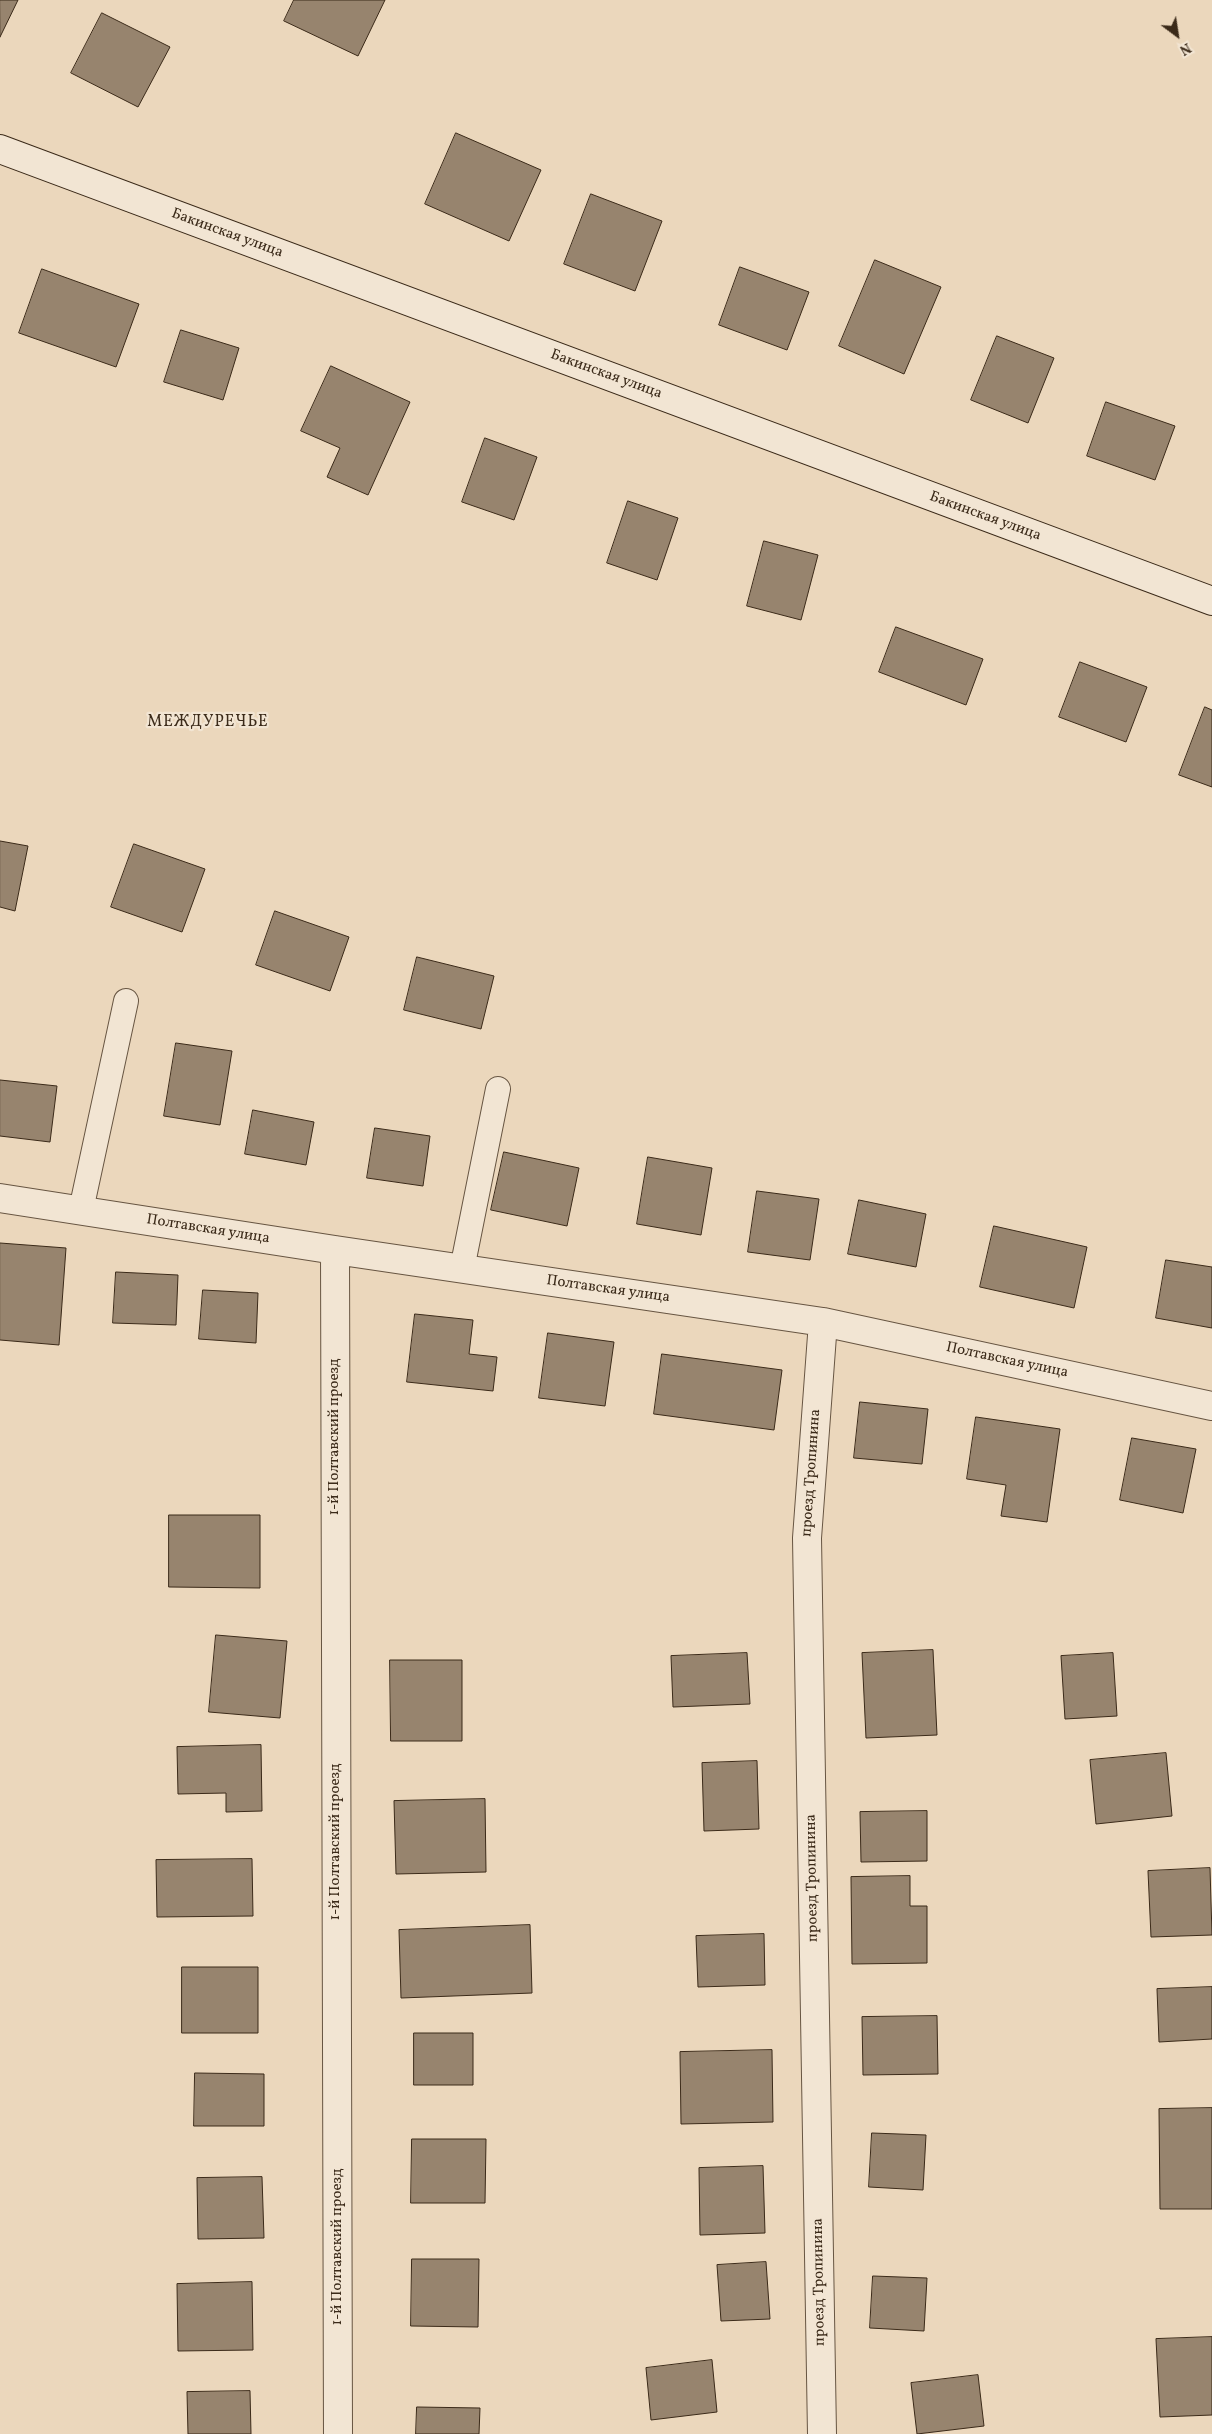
<!DOCTYPE html>
<meta charset="utf-8">
<style>
body{margin:0}
#map{position:relative;width:1212px;height:2434px;overflow:hidden;background:#ebd7bc;font-family:Vollkorn,serif}
canvas{display:block}
.north{position:absolute;left:1152px;top:10px;width:50px;height:50px;-webkit-text-stroke:4px #f2e5d3;paint-order:stroke;rotate:149deg;font-size:14px;font-weight:700;line-height:20px;text-align:center;color:#3b2a19}
.north::after{content:'';display:block;margin:auto;width:18px;height:22px;background:#3b2a19;clip-path:polygon(50% 0,100% 100%,50% 72%,0 100%)}
</style>
<div id="map">
<canvas width="1212" height="2434"></canvas>
<div class="north">N</div>
</div>
<script>
const context = document.querySelector('canvas').getContext('2d');
context.lineJoin = 'round';
function paint(path, color) { context.fillStyle = color; context.fill(path, 'evenodd'); }
function strokePath(path, color, width, dash) { context.strokeStyle = color; context.lineWidth = width; context.lineCap = dash ? 'butt' : 'round'; context.setLineDash(dash || []); context.stroke(path); }
function write(font, color, halo, rows, align = 'center') {
  context.font = font + ' Vollkorn,serif'; context.lineWidth = 4.5; context.setLineDash([]); context.textBaseline = 'middle'; context.strokeStyle = halo; context.fillStyle = color; for (const [text, x, y, turn = 0] of rows) {
    context.save(); context.translate(x, y); context.rotate((+turn || 0) * Math.PI / 180); context.textAlign = isNaN(turn) ? turn : align; if (halo) context.strokeText(text, 0, 0); context.fillText(text, 0, 0); context.restore();
  }
}
const building = new Path2D(`
 M 0,0 L 18,0 L 0,37 Z
 M 294,0 L 385,0 L 358,56 L 284,21 Z
 M 102,13 L 170,47 L 138,107 L 71,73 Z
 M 456,133 L 541,170 L 509,241 L 425,204 Z
 M 591,194 L 662,221 L 635,291 L 564,264 Z
 M 875,260 L 941,287 L 904,374 L 839,346 Z
 M 740,267 L 809,292 L 787,350 L 719,325 Z
 M 42,269 L 139,304 L 116,367 L 19,333 Z
 M 181,330 L 239,348 L 223,400 L 164,382 Z
 M 997,336 L 1054,358 L 1028,423 L 971,400 Z
 M 331,366 L 410,402 L 368,495 L 327,477 L 340,448 L 301,431 Z
 M 1106,402 L 1175,426 L 1155,480 L 1087,456 Z
 M 485,438 L 537,457 L 514,520 L 462,502 Z
 M 628,501 L 678,518 L 657,580 L 607,563 Z
 M 764,541 L 818,555 L 801,620 L 747,606 Z
 M 896,627 L 983,659 L 966,705 L 879,672 Z
 M 1080,662 L 1147,687 L 1126,742 L 1059,717 Z
 M 1205,707 L 1212,710 L 1212,787 L 1179,775 Z
 M 0,841 L 28,846 L 15,911 L 0,907 Z
 M 134,844 L 205,869 L 182,932 L 111,907 Z
 M 275,911 L 349,937 L 330,991 L 256,965 Z
 M 417,957 L 494,976 L 481,1029 L 404,1010 Z
 M 176,1043 L 232,1051 L 220,1125 L 164,1116 Z
 M 0,1080 L 57,1086 L 50,1142 L 0,1136 Z
 M 253,1110 L 314,1122 L 306,1165 L 245,1154 Z
 M 375,1128 L 430,1136 L 423,1186 L 367,1178 Z
 M 504,1152 L 579,1168 L 567,1226 L 491,1210 Z
 M 648,1157 L 712,1168 L 701,1235 L 637,1224 Z
 M 757,1191 L 819,1199 L 810,1260 L 748,1252 Z
 M 859,1200 L 926,1214 L 916,1267 L 848,1254 Z
 M 994,1226 L 1087,1247 L 1074,1308 L 980,1287 Z
 M 0,1243 L 66,1248 L 59,1345 L 0,1340 Z
 M 1166,1260 L 1212,1267 L 1212,1328 L 1156,1318 Z
 M 116,1272 L 178,1275 L 176,1325 L 113,1323 Z
 M 203,1290 L 258,1293 L 256,1343 L 199,1339 Z
 M 415,1314 L 473,1320 L 469,1354 L 497,1357 L 493,1391 L 407,1382 Z
 M 548,1333 L 614,1342 L 605,1406 L 539,1398 Z
 M 662,1354 L 782,1370 L 774,1430 L 654,1414 Z
 M 860,1402 L 928,1409 L 922,1464 L 854,1458 Z
 M 976,1417 L 1060,1429 L 1047,1522 L 1001,1516 L 1006,1485 L 967,1479 Z
 M 1132,1438 L 1196,1449 L 1183,1513 L 1120,1500 Z
 M 169,1515 L 260,1515 L 260,1588 L 169,1587 Z
 M 216,1635 L 287,1641 L 280,1718 L 209,1712 Z
 M 933,1650 L 937,1735 L 866,1738 L 862,1653 Z
 M 747,1653 L 750,1704 L 673,1707 L 671,1656 Z
 M 1113,1653 L 1117,1716 L 1065,1719 L 1061,1656 Z
 M 390,1660 L 462,1660 L 462,1741 L 391,1741 Z
 M 261,1745 L 262,1811 L 226,1812 L 226,1793 L 178,1794 L 177,1747 Z
 M 1166,1753 L 1172,1816 L 1096,1824 L 1090,1760 Z
 M 757,1761 L 759,1829 L 704,1831 L 702,1763 Z
 M 485,1799 L 486,1872 L 396,1874 L 394,1801 Z
 M 927,1811 L 927,1861 L 861,1862 L 860,1812 Z
 M 252,1859 L 253,1916 L 157,1917 L 156,1860 Z
 M 1210,1868 L 1212,1935 L 1151,1937 L 1148,1871 Z
 M 910,1876 L 910,1906 L 927,1906 L 927,1963 L 852,1964 L 851,1877 Z
 M 530,1925 L 532,1993 L 401,1998 L 399,1930 Z
 M 764,1934 L 765,1985 L 698,1987 L 696,1936 Z
 M 182,1967 L 258,1967 L 258,2033 L 182,2033 Z
 M 1212,1987 L 1212,2039 L 1159,2042 L 1157,1989 Z
 M 937,2016 L 938,2074 L 863,2075 L 862,2017 Z
 M 414,2033 L 473,2033 L 473,2085 L 414,2085 Z
 M 772,2050 L 773,2122 L 681,2124 L 680,2052 Z
 M 195,2073 L 264,2074 L 264,2126 L 194,2126 Z
 M 1212,2108 L 1212,2209 L 1160,2209 L 1159,2109 Z
 M 872,2133 L 926,2135 L 923,2190 L 869,2187 Z
 M 412,2139 L 486,2139 L 485,2203 L 411,2203 Z
 M 763,2166 L 765,2233 L 700,2235 L 699,2168 Z
 M 262,2177 L 264,2238 L 198,2239 L 197,2178 Z
 M 412,2259 L 479,2259 L 478,2327 L 411,2326 Z
 M 766,2262 L 770,2319 L 721,2321 L 717,2265 Z
 M 873,2276 L 927,2278 L 924,2331 L 870,2328 Z
 M 252,2282 L 253,2350 L 178,2351 L 177,2284 Z
 M 1212,2337 L 1212,2415 L 1160,2417 L 1156,2339 Z
 M 712,2360 L 717,2412 L 651,2420 L 646,2368 Z
 M 978,2375 L 984,2426 L 917,2434 L 911,2383 Z
 M 250,2391 L 251,2434 L 188,2434 L 187,2392 Z
 M 417,2407 L 480,2408 L 479,2434 L 416,2434 Z`);
const lane = new Path2D(`
 M 81,1210 L 126,1001
 M 462,1269 L 498,1089`);
const street = new Path2D(`
 M 0,1198 L 335,1250 L 823,1322 L 1212,1406
 M 335,1250 L 338,2434
 M 822,2434 L 807,1538 L 823,1322`);
const secondary = new Path2D(`
 M 0,149 L 1212,601`);
const streetNames = [
 ["Бакинская улица",227,234,20],
 ["Бакинская улица",606,375,20],
 ["Бакинская улица",985,517,20],
 ["Полтавская улица",208,1230,9],
 ["Полтавская улица",608,1290,8],
 ["Полтавская улица",1007,1361,12],
 ["1-й Полтавский проезд",335,1437,-90],
 ["проезд Тропинина",812,1473,-86],
 ["1-й Полтавский проезд",336,1842,-90],
 ["проезд Тропинина",813,1878,-91],
 ["1-й Полтавский проезд",338,2247,-90],
 ["проезд Тропинина",820,2282,-91]
];
const neighbourhoodNames = [
 ["МЕЖДУРЕЧЬЕ",208,723]
];
paint(building, '#97846e');
strokePath(building, '#3b2a19', 1);
strokePath(lane, '#675542', 26);
strokePath(street, '#675542', 30);
strokePath(secondary, '#3b2a19', 30);
strokePath(lane, '#f2e5d3', 24);
strokePath(street, '#f2e5d3', 28);
strokePath(secondary, '#f2e5d3', 28);
write('15px', '#3b2a19', '#f2e5d3', streetNames);
context.letterSpacing = '1px';
write('16px', '#3b2a19', '#f2e5d3', neighbourhoodNames);
context.letterSpacing = '0px';
</script>
